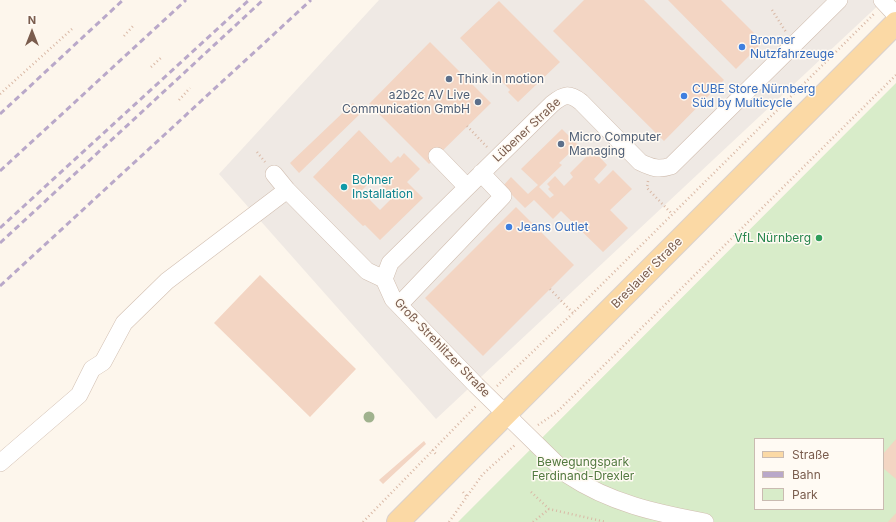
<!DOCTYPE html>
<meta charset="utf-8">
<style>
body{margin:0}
#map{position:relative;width:896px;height:522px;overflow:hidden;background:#fdf6ec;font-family:Inter,sans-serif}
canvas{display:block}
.legend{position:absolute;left:754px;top:438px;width:130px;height:72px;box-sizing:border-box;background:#fffaf3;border:1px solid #cabbb1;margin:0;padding:5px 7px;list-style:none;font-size:12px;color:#7a5c4d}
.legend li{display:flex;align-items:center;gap:8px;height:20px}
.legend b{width:20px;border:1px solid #cabbb1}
.north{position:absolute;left:12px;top:12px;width:40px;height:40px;-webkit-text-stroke:3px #fffaf3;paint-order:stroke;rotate:0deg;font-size:11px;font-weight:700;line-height:16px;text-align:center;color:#7a5c4d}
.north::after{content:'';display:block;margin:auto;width:14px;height:18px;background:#7a5c4d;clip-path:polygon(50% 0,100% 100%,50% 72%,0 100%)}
</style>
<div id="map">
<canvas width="896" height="522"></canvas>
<ul class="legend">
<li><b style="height:5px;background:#fbd9a5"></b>Straße</li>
<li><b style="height:5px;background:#b9a8c9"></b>Bahn</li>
<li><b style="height:11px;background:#d8ecc9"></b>Park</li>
</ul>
<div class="north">N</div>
</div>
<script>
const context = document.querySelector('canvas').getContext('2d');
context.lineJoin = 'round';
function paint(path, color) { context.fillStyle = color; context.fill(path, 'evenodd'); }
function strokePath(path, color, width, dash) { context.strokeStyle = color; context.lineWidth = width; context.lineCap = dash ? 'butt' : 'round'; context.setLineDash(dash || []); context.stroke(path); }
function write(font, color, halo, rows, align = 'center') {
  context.font = font + ' Inter,sans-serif'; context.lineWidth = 3; context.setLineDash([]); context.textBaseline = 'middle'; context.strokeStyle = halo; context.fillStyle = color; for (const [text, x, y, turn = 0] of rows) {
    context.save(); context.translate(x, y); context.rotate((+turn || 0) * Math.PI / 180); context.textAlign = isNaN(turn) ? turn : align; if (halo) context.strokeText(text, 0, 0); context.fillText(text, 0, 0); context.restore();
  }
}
const industrial = new Path2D(`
 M 379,0 L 884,0 L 436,419 L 219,174 Z`);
const green = new Path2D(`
 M 896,83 L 896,522 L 458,522 ZM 755,439 L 883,439 L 883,509 L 755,509 Z`);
const building = new Path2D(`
 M 584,0 L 644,0 L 724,80 L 664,141 L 553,31 Z
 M 668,0 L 721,0 L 763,42 L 736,69 Z
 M 499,1 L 560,62 L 518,102 L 508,92 L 510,90 L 460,38 Z
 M 430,42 L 491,103 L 429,164 L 369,104 Z
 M 353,103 L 362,112 L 299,173 L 290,163 Z
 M 562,129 L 578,145 L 559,163 L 562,165 L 539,187 L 550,198 L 554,195 L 548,189 L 550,187 L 547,184 L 555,176 L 564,186 L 573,177 L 570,173 L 593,150 L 607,165 L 594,179 L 599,184 L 613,170 L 632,189 L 610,210 L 628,228 L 603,252 L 561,211 L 553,219 L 534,200 L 525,208 L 503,186 L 511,177 L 528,194 L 538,185 L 521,169 Z
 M 359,130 L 391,163 L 398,156 L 400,158 L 404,153 L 420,169 L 407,182 L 423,198 L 380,240 L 365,225 L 363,226 L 313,177 ZM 374,178 L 393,197 L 380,210 L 361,191 Z
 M 516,207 L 574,265 L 483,356 L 425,298 Z
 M 260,275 L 356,369 L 310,417 L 214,323 Z
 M 896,439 L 896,479 L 883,468 L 883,454 Z
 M 424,441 L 426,444 L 383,484 L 379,480 Z
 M 896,513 L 896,522 L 888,522 Z`);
const path = new Path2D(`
 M 772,10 L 786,32
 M 124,36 L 133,26
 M 151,67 L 162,57
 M 0,94 L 72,29
 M 179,100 L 190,88
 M 467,126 L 487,147
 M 257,152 L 265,162
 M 648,181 L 647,188 L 672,214
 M 550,289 L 573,313
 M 497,386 L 573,313 L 875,13
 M 538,425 L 557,412 L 896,75
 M 432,450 L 437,455
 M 463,492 L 467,497
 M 531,492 L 549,509 L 606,522
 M 363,522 L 476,406
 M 449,522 L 482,475 L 516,444
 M 533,522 L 549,509`);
const minor = new Path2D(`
 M 882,0 L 896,15
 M 437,156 L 467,187
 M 274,174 L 287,190 L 367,271 L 384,279
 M 384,279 L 390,263 L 552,104 C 564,94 569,93 581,102 L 640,162 C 652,168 659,170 671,166 L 839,0
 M 384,279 L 393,299 L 476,385 L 568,475 C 610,503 656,513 705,522
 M 399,305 L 503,196 L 481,173
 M 0,463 L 79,395 L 92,369 L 103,362 L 124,323 L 167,281 L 287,190`);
const major = new Path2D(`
 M 398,522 L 896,23`);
const rail = new Path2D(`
 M 0,114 L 123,0
 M 0,171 L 186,0
 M 0,228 L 249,0
 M 0,243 L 263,0
 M 0,286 L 311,0`);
const trees = [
 [369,417]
];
const markers = [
 [742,47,4,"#3f7fe0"],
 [449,79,4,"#5c6f8a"],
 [684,96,4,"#3f7fe0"],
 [478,102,4,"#5c6f8a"],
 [561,144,4,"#5c6f8a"],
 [344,187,4,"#0f9aa8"],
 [509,227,4,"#3f7fe0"],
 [819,238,4,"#2e9e5b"]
];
const shopNames = [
 ["Bronner",750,40],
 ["Nutzfahrzeuge",750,54],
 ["CUBE Store Nürnberg",692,89],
 ["Süd by Multicycle",692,103],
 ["Jeans Outlet",517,227]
];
const serviceNames = [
 ["Think in motion",457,79],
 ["a2b2c AV Live",470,95,"right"],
 ["Communication GmbH",470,109,"right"],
 ["Micro Computer",569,137],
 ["Managing",569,151]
];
const streetNames = [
 ["Lübener Straße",527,130,-43],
 ["Breslauer Straße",647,273,-45],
 ["Groß-Strehlitzer Straße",442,348,46]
];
const cultureNames = [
 ["Bohner",352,180],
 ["Installation",352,194]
];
const leisureNames = [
 ["VfL Nürnberg",811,238]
];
const parkNames = [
 ["Bewegungspark",583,462],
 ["Ferdinand-Drexler",583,476]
];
paint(industrial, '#efe9e4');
paint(green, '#d8ecc9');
paint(building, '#f3d5c3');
strokePath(minor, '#d1beb0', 18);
strokePath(major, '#dad1cd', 24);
strokePath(path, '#d9b8a5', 2.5, [1, 3]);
strokePath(minor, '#fff', 17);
strokePath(major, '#fbd9a5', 22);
strokePath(rail, '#b9a8c9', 3, [6, 4]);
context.fillStyle = '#a0b28e';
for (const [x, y] of trees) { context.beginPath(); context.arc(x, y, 5.5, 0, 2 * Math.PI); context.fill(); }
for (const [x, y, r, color] of markers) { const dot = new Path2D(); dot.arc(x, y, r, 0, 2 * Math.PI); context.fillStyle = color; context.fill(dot); strokePath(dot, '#fffaf3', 1.5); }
write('12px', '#366cbe', '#fffaf3', shopNames, 'left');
write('12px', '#4e5e75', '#fffaf3', serviceNames, 'left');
write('12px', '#7a5c4d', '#fffaf3', streetNames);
write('12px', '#0d838f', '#fffaf3', cultureNames, 'left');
write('12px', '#27864d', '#fffaf3', leisureNames, 'right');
write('12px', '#537a41', '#fffaf3', parkNames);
</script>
